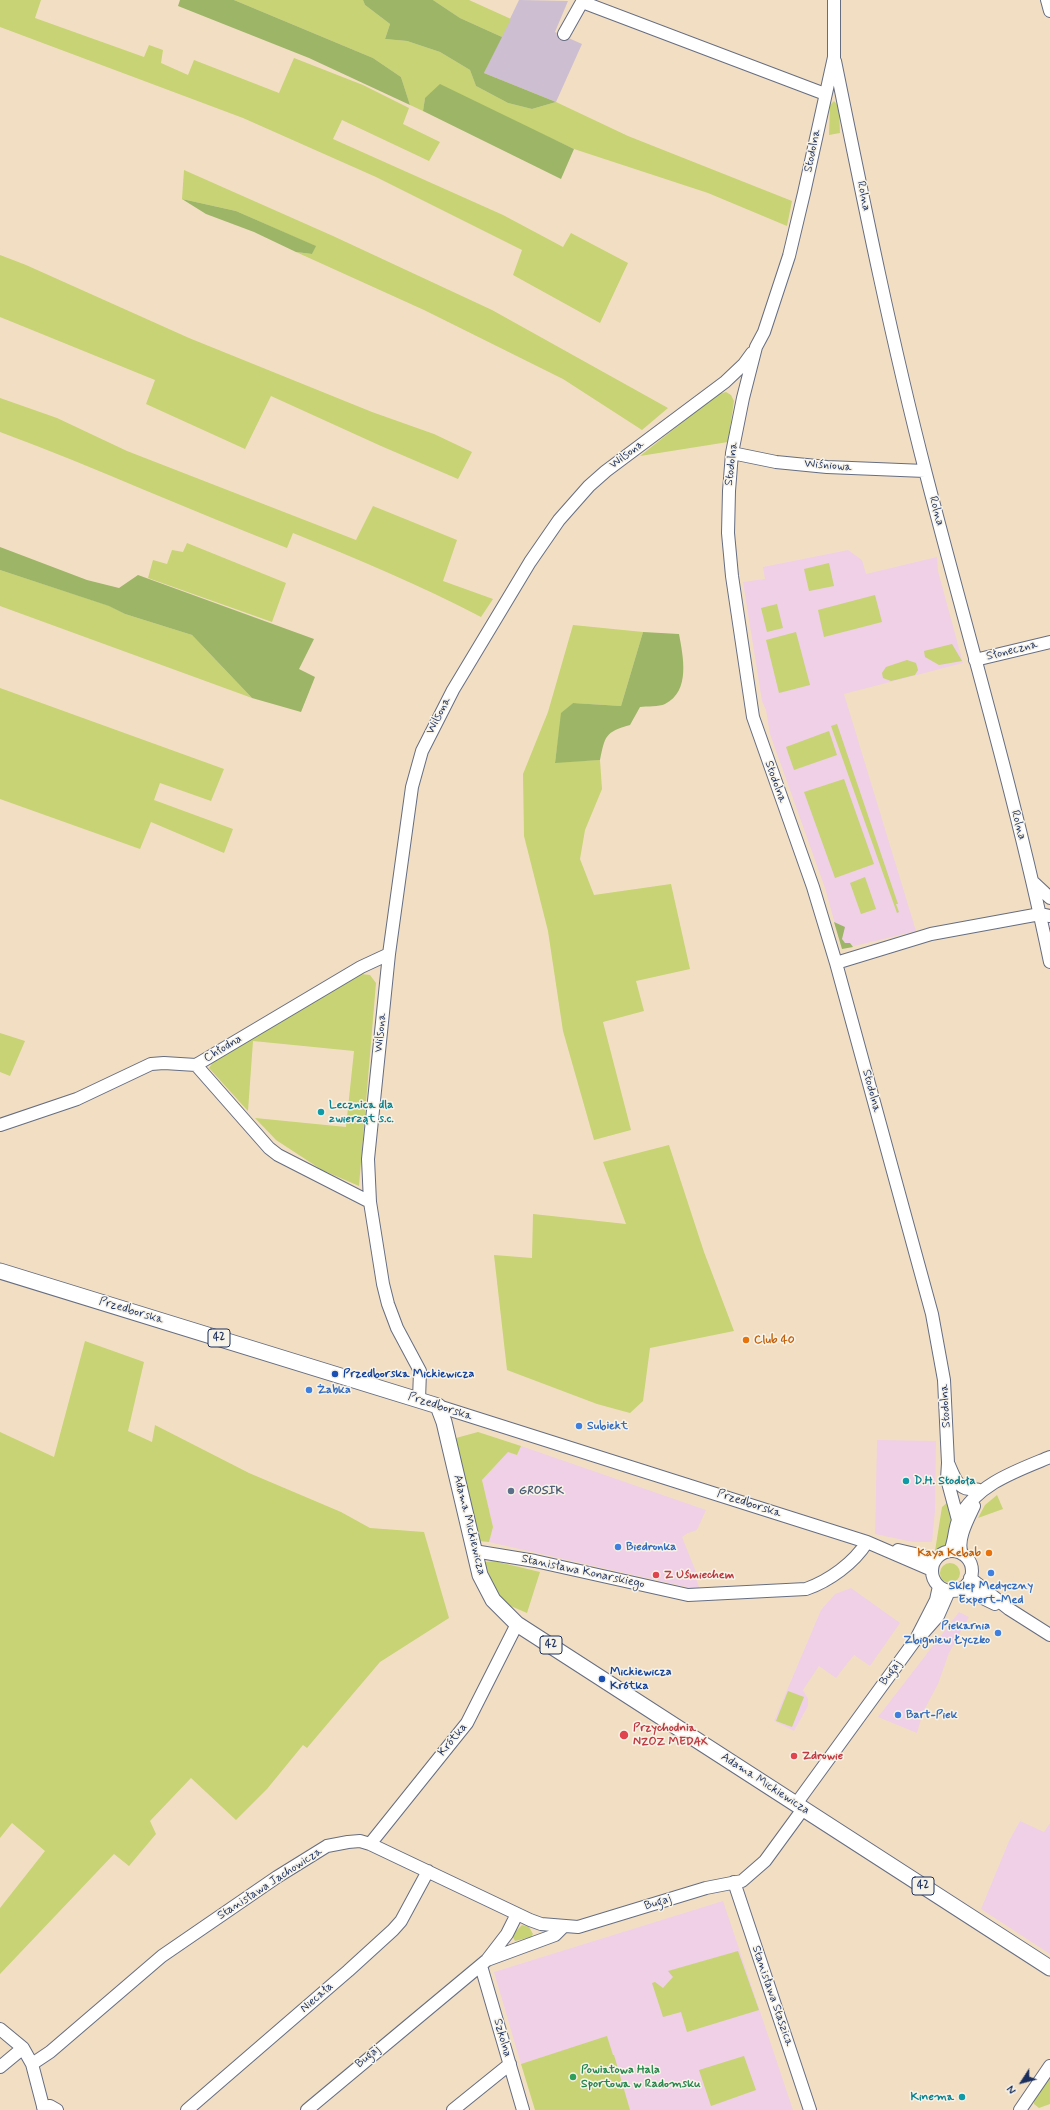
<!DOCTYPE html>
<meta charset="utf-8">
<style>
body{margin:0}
#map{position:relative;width:1050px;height:2110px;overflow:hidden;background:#f2dfc3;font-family:Mynerve,sans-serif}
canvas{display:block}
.north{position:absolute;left:1002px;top:2062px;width:40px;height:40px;-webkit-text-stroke:3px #f7f3e8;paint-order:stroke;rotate:234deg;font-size:11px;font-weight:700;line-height:16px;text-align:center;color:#1b2f5e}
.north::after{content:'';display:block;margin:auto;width:14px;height:18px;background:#1b2f5e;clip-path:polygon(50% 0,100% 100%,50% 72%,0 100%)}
</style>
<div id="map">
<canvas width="1050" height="2110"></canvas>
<div class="north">N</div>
</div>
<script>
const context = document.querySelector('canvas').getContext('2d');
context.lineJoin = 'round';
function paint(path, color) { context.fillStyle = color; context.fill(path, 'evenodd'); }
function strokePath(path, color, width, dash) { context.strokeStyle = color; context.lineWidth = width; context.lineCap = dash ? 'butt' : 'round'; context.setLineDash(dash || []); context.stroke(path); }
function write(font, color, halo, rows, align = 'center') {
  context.font = font + ' Mynerve,sans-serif'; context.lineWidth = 3; context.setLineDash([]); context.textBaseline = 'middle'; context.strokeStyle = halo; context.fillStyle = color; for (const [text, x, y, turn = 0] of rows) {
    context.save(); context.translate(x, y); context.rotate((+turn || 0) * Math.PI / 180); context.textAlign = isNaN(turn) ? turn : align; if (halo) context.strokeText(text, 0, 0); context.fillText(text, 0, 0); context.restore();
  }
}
const built = new Path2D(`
 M 848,550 L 862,560 L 866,574 L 937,557 L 938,571 L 963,663 L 844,694 L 916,931 L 842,949 L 825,888 L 770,734 L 766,710 L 762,701 L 743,582 L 765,579 L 763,567 Z
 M 877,1440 L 936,1441 L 935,1511 L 932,1542 L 913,1542 L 875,1534 Z
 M 521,1446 L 706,1510 L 697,1530 L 688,1533 L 682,1537 L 696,1572 L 694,1573 L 700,1590 L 489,1542 L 493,1527 L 482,1480 L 508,1452 L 517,1455 Z
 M 851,1588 L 900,1623 L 870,1666 L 854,1655 L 836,1678 L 819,1666 L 803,1690 L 808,1699 L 808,1706 L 794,1731 L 774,1721 L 821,1610 L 835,1594 Z
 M 959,1612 L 969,1617 L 949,1653 L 938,1684 L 923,1712 L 917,1733 L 878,1717 Z
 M 1020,1821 L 1044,1832 L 1050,1823 L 1050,1954 L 981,1909 L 1009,1841 Z
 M 723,1901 L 793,2110 L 630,2110 L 607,2037 L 521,2064 L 494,1972 Z`);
const industrial = new Path2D(`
 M 519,0 L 568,1 L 555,32 L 582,44 L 556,102 L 484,73 Z`);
const green = new Path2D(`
 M 0,0 L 41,0 L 35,18 L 144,57 L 149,45 L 163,50 L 161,63 L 188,75 L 194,60 L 279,93 L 294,58 L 363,85 L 409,108 L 403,124 L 440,142 L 429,161 L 342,120 L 333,139 L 503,215 L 563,247 L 571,233 L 628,263 L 600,323 L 513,275 L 522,250 L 376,177 L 243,118 L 0,27 Z
 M 234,0 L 363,0 L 365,5 L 390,24 L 385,39 L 407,41 L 440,52 L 470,70 L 476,86 L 508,103 L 532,109 L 556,102 L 628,136 L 792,201 L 787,226 L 708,193 L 574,149 L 514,121 L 425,98 L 423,111 L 410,105 L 401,77 L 373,58 Z
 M 433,0 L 469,0 L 511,19 L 502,37 L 460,18 Z
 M 834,101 L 839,107 L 840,133 L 829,135 L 830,105 Z
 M 184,170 L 333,236 L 492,310 L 668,408 L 642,430 L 563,379 L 424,310 L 296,252 L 312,254 L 315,246 L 236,211 L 182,199 Z
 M 0,255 L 26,265 L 189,338 L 372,412 L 434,434 L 472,452 L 458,479 L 381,446 L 271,396 L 245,449 L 146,404 L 155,380 L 0,317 Z
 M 726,392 L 731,395 L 734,401 L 728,442 L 640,456 L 718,394 Z
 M 0,398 L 57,418 L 127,451 L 356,540 L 373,506 L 457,540 L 443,581 L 493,599 L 481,617 C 420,585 357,559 293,533 L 287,548 C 191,511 97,468 0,432 Z
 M 187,543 L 286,583 L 272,622 L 148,578 L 153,560 L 167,564 L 172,550 L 183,552 Z
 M 829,563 L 834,586 L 809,591 L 804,569 Z
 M 0,570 L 110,606 L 125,614 L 192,635 L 252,698 L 0,606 Z
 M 875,595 L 882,622 L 824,637 L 818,610 Z
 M 777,604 L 783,628 L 767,632 L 761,608 Z
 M 573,625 L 643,632 L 621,706 L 573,703 L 562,713 L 555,762 L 600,760 L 602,789 L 585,830 L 580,859 L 594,895 L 671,884 L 690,969 L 636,981 L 644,1011 L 603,1022 L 631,1130 L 594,1140 L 563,1031 L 548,931 L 524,836 L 523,774 L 548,712 Z
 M 796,632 L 810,685 L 779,693 L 766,640 Z
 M 952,644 L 962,661 L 939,665 L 925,657 L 924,651 Z
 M 907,660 L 916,663 L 918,670 L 915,675 L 891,681 L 883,678 L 882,673 L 886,667 Z
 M 0,688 L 224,769 L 211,801 L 160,783 L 154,800 L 233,829 L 224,853 L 151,822 L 140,849 L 0,799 Z
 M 837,724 L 898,904 L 896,904 L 899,912 L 897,913 L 831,726 Z
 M 829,731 L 837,755 L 794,770 L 786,747 Z
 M 844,779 L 874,864 L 835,878 L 804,792 Z
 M 865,877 L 876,909 L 861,914 L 850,883 Z
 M 361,974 L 370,975 L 376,983 L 359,1186 L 322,1170 L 276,1140 L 255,1118 L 346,1127 L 354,1051 L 253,1041 L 248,1111 L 209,1068 L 215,1059 Z
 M 0,1033 L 25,1041 L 10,1076 L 0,1072 Z
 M 669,1145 L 704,1252 L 734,1331 L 650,1348 L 643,1401 L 630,1413 L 597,1404 L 507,1370 L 494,1255 L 532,1258 L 533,1214 L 626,1224 L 603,1162 Z
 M 85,1341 L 144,1362 L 128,1431 L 152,1442 L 155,1425 L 249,1473 L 341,1512 L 370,1528 L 424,1532 L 449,1618 L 380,1662 L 307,1748 L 303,1745 L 267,1789 L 236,1820 L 191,1778 L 150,1821 L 156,1834 L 129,1866 L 114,1854 L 0,1974 L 0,1908 L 45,1851 L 12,1823 L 0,1838 L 0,1432 L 54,1457 Z
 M 478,1432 L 521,1446 L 517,1455 L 508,1452 L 482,1480 L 493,1527 L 489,1542 L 479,1541 L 456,1438 Z
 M 997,1495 L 1003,1509 L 978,1518 L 985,1505 Z
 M 949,1501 L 954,1515 L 946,1546 L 933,1553 L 931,1552 L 935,1551 L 942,1507 Z
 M 494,1561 L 540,1572 L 527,1613 L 506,1604 L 497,1593 L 484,1562 Z
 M940 1573a10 10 0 1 1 20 0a10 10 0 1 1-20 0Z
 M 788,1691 L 804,1697 L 792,1727 L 776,1721 Z
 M 522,1925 L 529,1927 L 533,1934 L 531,1937 L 515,1941 L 512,1935 Z
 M 738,1951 L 759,2010 L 687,2032 L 681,2012 L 663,2017 L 652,1983 L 655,1982 L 663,1988 L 673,1977 L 668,1971 Z
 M 607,2036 L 613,2055 L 614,2055 L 630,2110 L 535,2110 L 521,2064 Z
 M 744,2056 L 756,2090 L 711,2106 L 699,2070 Z
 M 1050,2075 L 1050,2104 L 1039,2108 L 1034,2104 L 1034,2099 Z`);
const forest = new Path2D(`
 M 180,0 L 234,0 L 373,58 L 401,77 L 410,105 L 309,58 L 178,6 Z
 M 363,0 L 433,0 L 460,18 L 502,37 L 484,73 L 556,102 L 532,109 L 508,103 L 476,86 L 470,70 L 440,52 L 407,41 L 385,39 L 390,24 L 365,5 Z
 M 440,84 L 574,149 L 561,179 L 423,111 L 425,98 Z
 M 182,199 L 236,211 L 316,246 L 312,254 L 296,252 L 254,232 L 206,214 Z
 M 0,547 L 87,580 L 119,588 L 138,575 L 314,639 L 299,669 L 315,677 L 301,712 L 252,698 L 192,635 L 125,614 L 109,606 L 0,570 Z
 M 643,632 L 679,634 C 683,656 691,691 665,704 C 659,707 647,706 640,707 L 630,725 C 605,732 605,736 600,760 L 555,763 L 561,713 L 573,703 L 621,706 Z
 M 834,922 L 845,927 L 842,939 L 845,943 L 850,943 L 853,947 L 842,949 Z`);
const minor = new Path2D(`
 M 834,0 L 834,57 L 804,193 L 789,256 L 764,332 L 756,347 L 743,398 L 732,453 L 729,491 L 728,533 L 732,576 L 753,717 L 813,887 L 836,963 L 932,1314 L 944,1380 L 948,1463 L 947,1479 L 958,1520
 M 1047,0 L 1050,11
 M 564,34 L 582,2 L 825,94
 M 835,61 C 863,199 891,338 926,474 C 968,637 1016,798 1050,962
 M 732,453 L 776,462 L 827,467 L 925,471
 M 975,660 L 1050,642
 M 1032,881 L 1050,898
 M 836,963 L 931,934 L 1040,914 L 1050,916
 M 196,1065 L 269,1148 L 278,1155 L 370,1202
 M 0,1125 L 77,1099 L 151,1064 L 164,1063 L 196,1065 L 361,967 L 389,954
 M 419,1400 L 420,1371 L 397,1328 L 388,1304 L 383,1284 L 370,1202 L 368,1159 L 389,954 L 412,787 L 422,751 L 453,690 L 530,562 L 559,520 L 589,486 L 606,471 L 725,382 L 744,364 L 752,353
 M 438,1406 L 867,1542 L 932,1570
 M 949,1465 C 953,1474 957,1488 969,1489 C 975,1489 976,1488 982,1491
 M 898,1550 L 936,1559
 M 474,1551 L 535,1561 L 688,1595 L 806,1589 C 829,1581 854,1563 867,1542
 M 950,1551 C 955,1541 954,1528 959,1518 C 977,1484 1016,1471 1050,1457
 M932 1571a20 20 0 1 1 40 0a20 20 0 1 1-40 0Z
 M 962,1554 C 956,1540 968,1519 974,1506
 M 970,1578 L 1009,1609 L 1050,1635
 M 962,1588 L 995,1604
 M 923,1633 L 938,1616 L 949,1591
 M 796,1804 L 916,1639 L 936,1600 L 939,1586
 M 370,1844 L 467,1723 L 517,1624
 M 734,1882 L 810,2110
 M 487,1960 L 555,1935 L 563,1927
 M 481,1966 L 523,2110
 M 0,2029 L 23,2048 L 32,2064 L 44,2110
 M 32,2064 L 50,2052 L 162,1956 L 277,1877 L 327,1846 L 348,1842 L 360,1841 L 370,1844 L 530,1920 L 541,1924 L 578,1927 L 706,1888 L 742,1881 L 765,1861 L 803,1809
 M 0,2067 L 23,2048
 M 43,2107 L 50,2106 L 57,2110
 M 187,2110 L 348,1971 L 393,1930 L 401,1921 L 428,1871
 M 307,2110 L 487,1960 L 507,1934 L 517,1914
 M 453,2110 L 510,2064
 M 1020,2110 L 1050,2066`);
const major = new Path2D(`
 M 0,1271 L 438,1406 L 444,1422 L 480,1575 L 493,1600 L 517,1624 L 1050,1968`);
const markers = [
 [321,1112,4,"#0f9aa8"],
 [746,1340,4,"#e8710a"],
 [335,1374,4,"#1a4fb4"],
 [309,1390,4,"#3f7fe0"],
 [579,1426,4,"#3f7fe0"],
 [906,1481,4,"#0f9aa8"],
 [511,1491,4,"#5c6f8a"],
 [618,1547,4,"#3f7fe0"],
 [989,1553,4,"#e8710a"],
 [991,1573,4,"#3f7fe0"],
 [656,1575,4,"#e0444e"],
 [998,1633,4,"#3f7fe0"],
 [602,1679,4,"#1a4fb4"],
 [898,1715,4,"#3f7fe0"],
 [624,1735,5,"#e0444e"],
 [794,1756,4,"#e0444e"],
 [573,2077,4,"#2e9e5b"],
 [962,2097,4,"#0f9aa8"]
];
const shields = [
 [219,1338,22],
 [551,1645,22],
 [923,1886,22]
];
const shieldNames = [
 ["42",219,1338],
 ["42",551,1645],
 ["42",923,1886]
];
const streetNames = [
 ["Stodolna",813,151,-78],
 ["Rolna",863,196,78],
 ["Wilsona",627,455,-37],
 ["Stodolna",732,464,-83],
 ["Wiśniowa",828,466,5],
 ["Rolna",936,511,75],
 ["Słoneczna",1012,651,-14],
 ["Wilsona",439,716,-63],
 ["Stodolna",775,782,70],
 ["Rolna",1018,825,75],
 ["Wilsona",381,1033,-84],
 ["Chłodna",223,1049,-31],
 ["Stodolna",871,1091,75],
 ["Przedborska",131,1311,17],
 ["Stodolna",946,1406,-93],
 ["Przedborska",440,1407,18],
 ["Przedborska",749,1504,18],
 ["Adama Mickiewicza",469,1525,76],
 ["Stanisława Konarskiego",583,1572,12],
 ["Bugaj",891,1673,-54],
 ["Krótka",453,1740,-51],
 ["Adama Mickiewicza",765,1784,33],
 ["Stanisława Jachowicza",270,1884,-33],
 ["Bugaj",658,1903,-17],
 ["Stanisława Staszica",772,1996,71],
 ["Niecała",317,1998,-41],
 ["Szkolna",502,2038,74],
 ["Bugaj",368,2057,-40]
];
const cultureNames = [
 ["Lecznica dla",329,1105],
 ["zwierząt s.c.",329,1119],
 ["D.H. Stodoła",914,1481],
 ["Kinema",954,2097,"right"]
];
const foodNames = [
 ["Club 40",754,1340],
 ["Kaya Kebab",981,1553,"right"]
];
const transitNames = [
 ["Przedborska Mickiewicza",343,1374],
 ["Mickiewicza",610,1672],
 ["Krótka",610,1686]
];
const shopNames = [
 ["Żabka",317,1390],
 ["Subiekt",587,1426],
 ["Biedronka",626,1547],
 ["Sklep Medyczny",991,1586,"center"],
 ["Expert-Med",991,1600,"center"],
 ["Piekarnia",990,1626,"right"],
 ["Zbigniew Łyczko",990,1640,"right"],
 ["Bart-Piek",906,1715]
];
const serviceNames = [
 ["GROSIK",519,1491]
];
const healthNames = [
 ["Z Uśmiechem",664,1575],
 ["Przychodnia",633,1728],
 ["NZOZ MEDAX",633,1742],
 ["Zdrowie",802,1756]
];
const leisureNames = [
 ["Powiatowa Hala",581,2070],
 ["Sportowa w Radomsku",581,2084]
];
paint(built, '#efd0e6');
paint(industrial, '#cdbed2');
paint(green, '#c7d374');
paint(forest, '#9db566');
strokePath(minor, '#666d81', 14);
strokePath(major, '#666d81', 17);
strokePath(minor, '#fff', 12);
strokePath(major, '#fff', 15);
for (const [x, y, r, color] of markers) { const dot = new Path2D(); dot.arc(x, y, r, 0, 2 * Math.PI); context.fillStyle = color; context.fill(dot); strokePath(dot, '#f7f3e8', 1.5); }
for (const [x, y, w] of shields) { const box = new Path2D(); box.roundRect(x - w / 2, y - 9, w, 18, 3); context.fillStyle = '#f7f3e8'; context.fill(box); strokePath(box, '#1b2f5e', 1); }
write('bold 11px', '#1b2f5e', null, shieldNames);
write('12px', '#1b2f5e', '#f7f3e8', streetNames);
write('bold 12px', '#0d838f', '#f7f3e8', cultureNames, 'left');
write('bold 12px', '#c56008', '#f7f3e8', foodNames, 'left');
write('bold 12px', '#164399', '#f7f3e8', transitNames, 'left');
write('bold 12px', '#366cbe', '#f7f3e8', shopNames, 'left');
write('bold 12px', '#4e5e75', '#f7f3e8', serviceNames, 'left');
write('bold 12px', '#be3a42', '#f7f3e8', healthNames, 'left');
write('bold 12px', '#27864d', '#f7f3e8', leisureNames, 'left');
</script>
